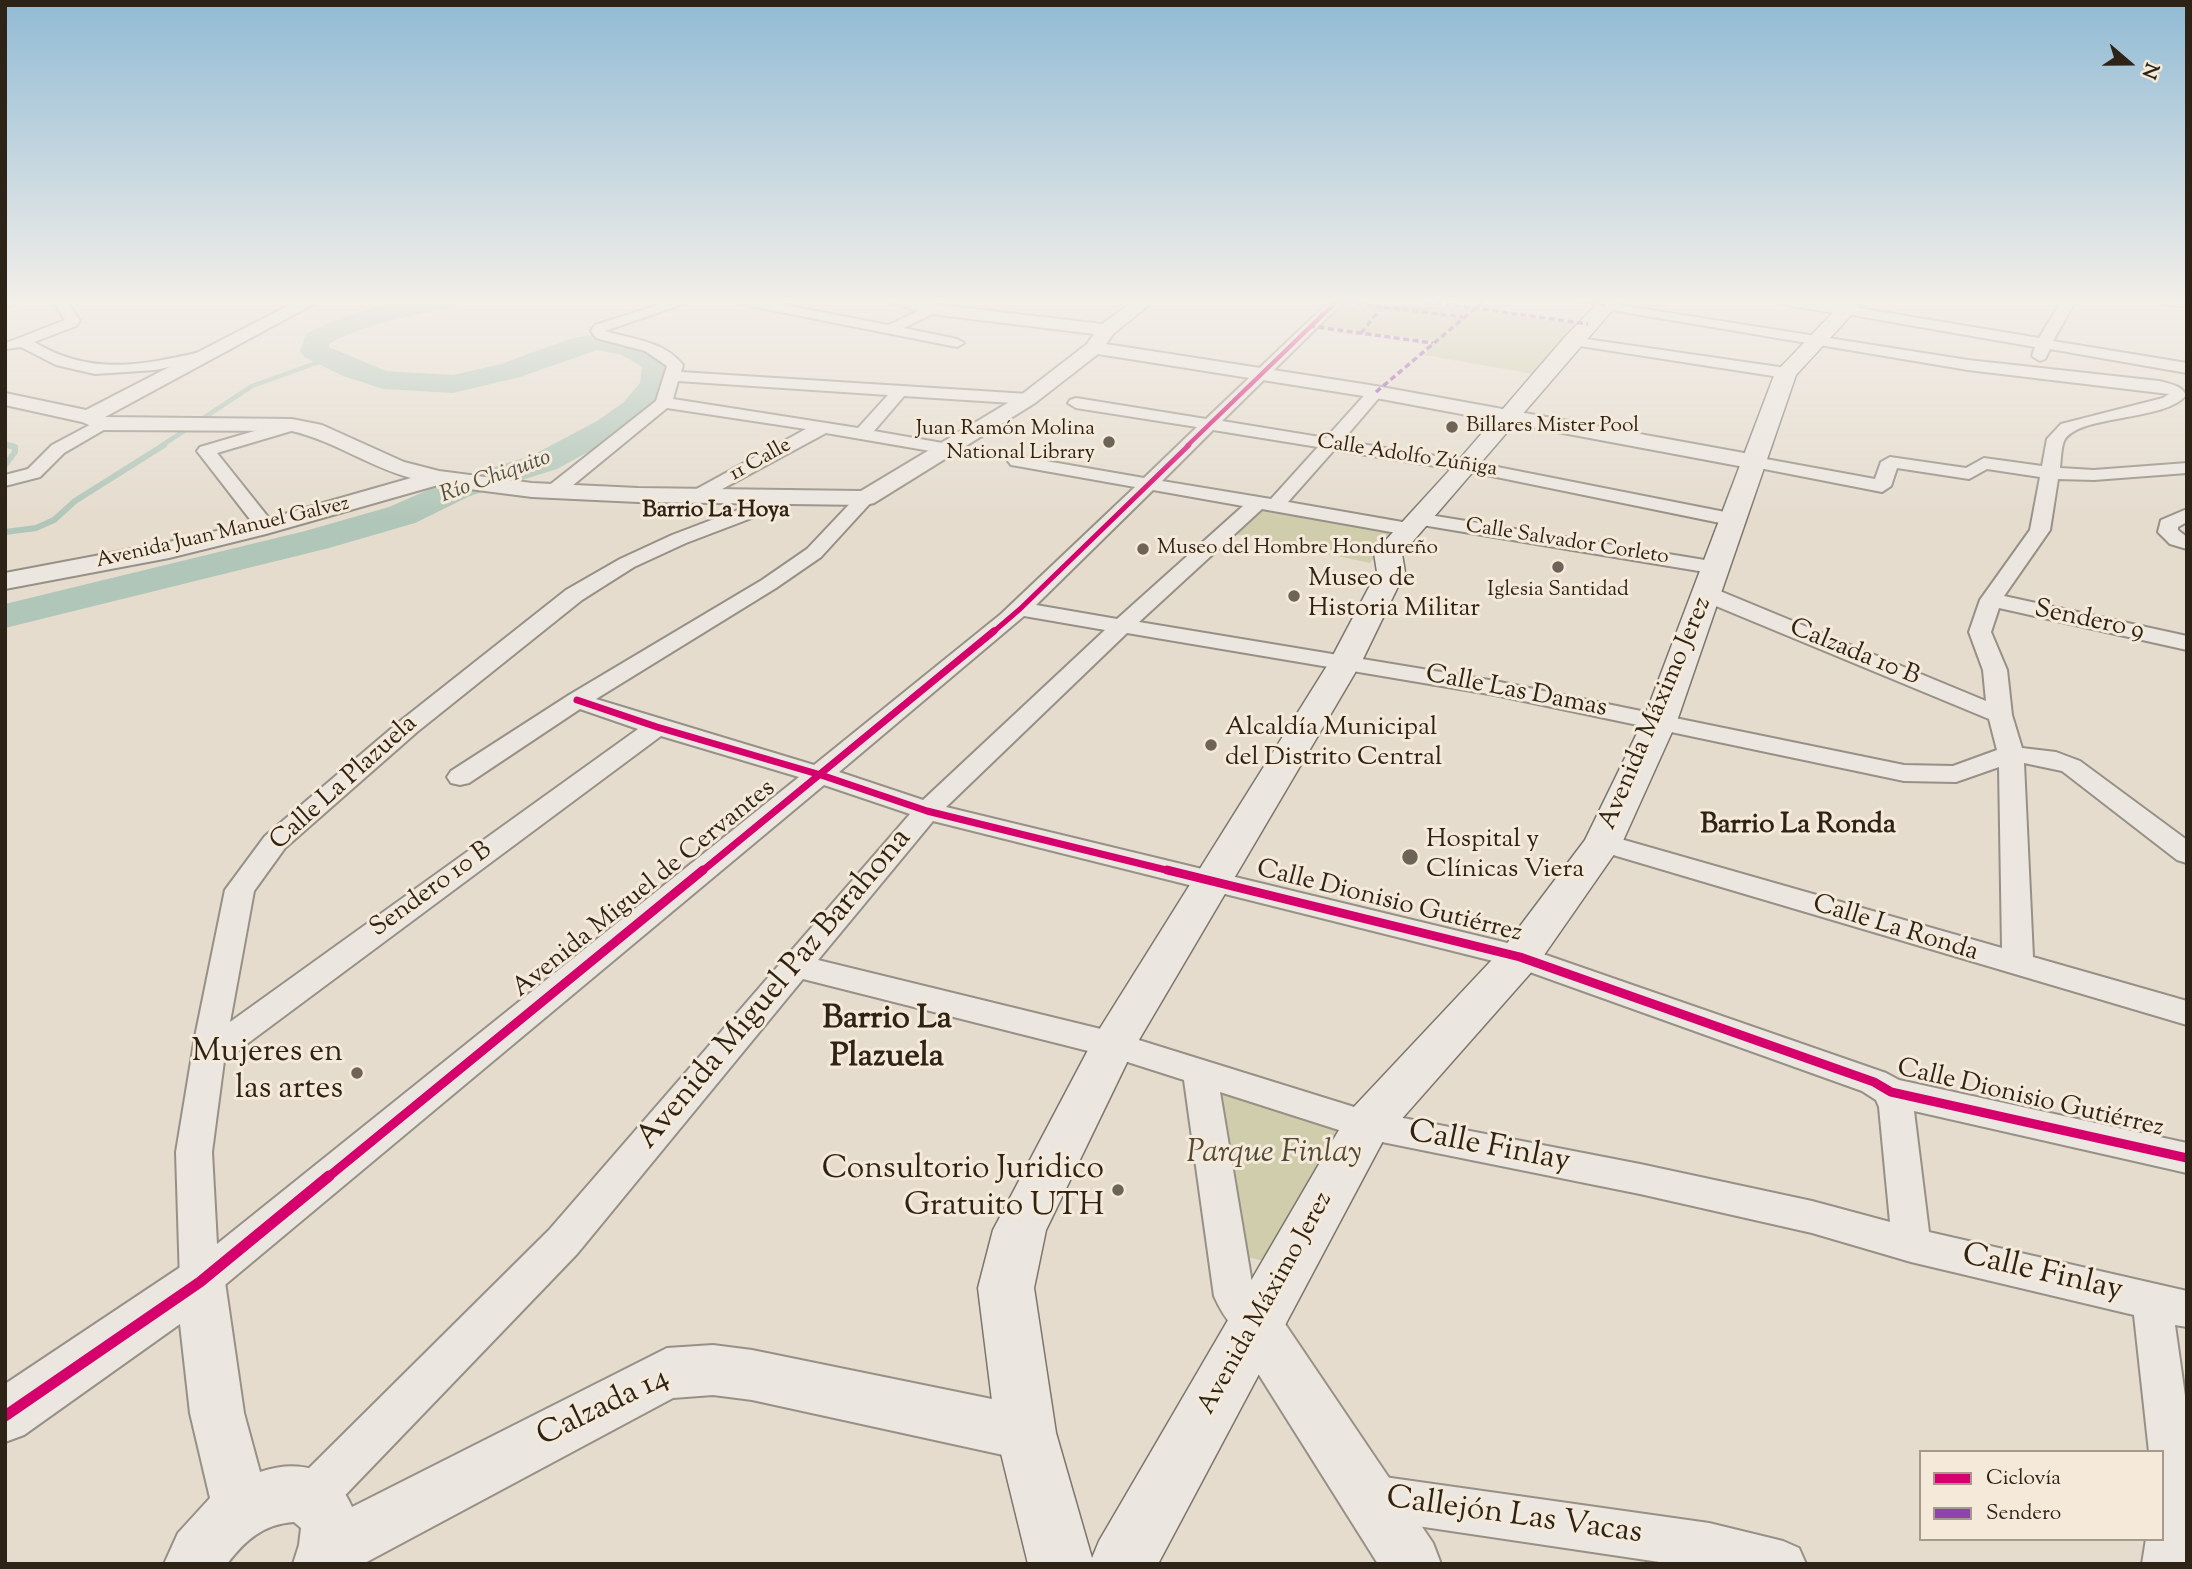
<!DOCTYPE html>
<meta charset="utf-8">
<style>
body{margin:0}
#map{position:relative;width:2192px;height:1569px;overflow:hidden;background:#e5dcce;font-family:"Sorts Mill Goudy",serif}
canvas{display:block}
.frame{position:absolute;inset:0;border:7px solid #2d2417;pointer-events:none}
.legend{position:absolute;left:1919px;top:1450px;width:245px;height:91px;box-sizing:border-box;background:#f5e9d9;border:2px solid #a59a8b;margin:0;padding:9px 12px;list-style:none;font-size:21px;color:#2d2417}
.legend li{display:flex;align-items:center;gap:14px;height:35px}
.legend b{width:35px;border:2px solid #a59a8b}
.north{position:absolute;left:2094px;top:28px;width:70px;height:70px;-webkit-text-stroke:5px #f5e9d9;paint-order:stroke;rotate:110deg;font-size:19px;font-weight:700;line-height:28px;text-align:center;color:#2d2417}
.north::after{content:'';display:block;margin:auto;width:24px;height:32px;background:#2d2417;clip-path:polygon(50% 0,100% 100%,50% 72%,0 100%)}
</style>
<div id="map">
<canvas width="2192" height="1569"></canvas>
<div class="frame"></div>
<ul class="legend">
<li><b style="height:9px;background:#d6006c"></b>Ciclovía</li>
<li><b style="height:9px;background:#8e44ad"></b>Sendero</li>
</ul>
<div class="north">N</div>
</div>
<script>
const context = document.querySelector('canvas').getContext('2d');
context.lineJoin = 'round';
function paint(path, color) { context.fillStyle = color; context.fill(path, 'evenodd'); }
function strokePath(path, color, width, dash) { context.strokeStyle = color; context.lineWidth = width; context.lineCap = dash ? 'butt' : 'round'; context.setLineDash(dash || []); context.stroke(path); }
function write(font, color, halo, rows, align = 'center') {
  context.font = font + ' "Sorts Mill Goudy",serif'; context.lineWidth = 6; context.setLineDash([]); context.textBaseline = 'middle'; context.strokeStyle = halo; context.fillStyle = color; for (const [text, x, y, turn = 0] of rows) {
    context.save(); context.translate(x, y); context.rotate((+turn || 0) * Math.PI / 180); context.textAlign = isNaN(turn) ? turn : align; if (halo) context.strokeText(text, 0, 0); context.fillText(text, 0, 0); context.restore();
  }
}
const green = new Path2D(`
 M 1344,300 L 1404,300 L 1582,325 L 1539,375 L 1424,355 L 1437,341 L 1316,326 Z
 M 1261,506 L 1391,532 L 1370,563 L 1235,534 Z
 M 1216,1089 L 1343,1129 L 1264,1261 L 1243,1256 Z`);
const streamFar1 = new Path2D(`
 M 5,444 L 13,446
 M 161,446 L 252,386 L 330,358`);
const stream = new Path2D(`
 M 5,465 L 15,452 L 15,447 L 7,445
 M 5,532 L 36,528 L 54,520 L 75,501 L 164,445`);
const river = new Path2D(`
 M 406,300 L 463,300 L 459,305 C 414,317 371,320 329,344 L 329,347 L 386,371 L 453,375 L 501,364 L 569,339 L 597,334 L 641,343 L 666,357 L 670,363 L 670,384 L 646,416 L 619,435 L 557,469 L 470,496 L 415,523 L 329,548 L 5,628 L 5,604 L 305,531 L 389,507 L 446,482 L 533,455 L 597,421 L 624,402 L 640,383 L 642,367 L 622,355 L 597,350 L 520,377 L 453,393 L 383,389 L 343,376 L 304,357 L 300,351 L 306,334 C 338,317 371,307 406,300 Z`);
const minor = new Path2D(`
 M 5,300 L 26,300 L 5,308 Z
 M 52,300 L 66,300 L 80,321 L 76,326 L 34,342 C 94,378 146,364 210,350 L 217,354 L 215,357 L 155,370 L 95,374 L 56,365 L 21,347 L 6,349 L 6,343 L 65,320 Z
 M 674,300 L 694,300 L 605,331 C 633,340 663,340 683,365 L 681,372 L 1028,394 L 1036,399 L 1028,404 L 904,396 L 874,431 L 954,445 L 957,449 L 954,453 L 948,454 L 826,433 L 698,502 L 689,496 L 691,492 L 806,429 L 667,408 L 561,495 L 547,495 L 545,491 L 547,487 L 656,401 L 667,366 L 645,351 L 596,338 L 591,331 L 595,325 ZM 678,381 L 888,395 L 858,428 L 673,399 Z
 M 733,300 L 759,300 L 888,325 L 931,305 L 938,309 L 936,312 L 904,328 L 957,339 L 964,343 L 957,347 L 740,304 Z
 M 1331,300 L 1345,300 L 1222,421 L 1326,438 L 1370,389 L 1376,387 L 1384,392 L 1342,441 L 1467,461 L 1735,514 L 1745,520 L 1735,526 L 1467,471 L 1334,450 L 1288,502 L 1408,523 L 1418,529 L 1415,533 L 1408,535 L 1262,509 L 1139,622 L 1495,681 L 1904,765 L 1953,766 L 1997,750 L 1989,719 L 1699,599 L 1696,594 L 1699,589 L 1715,589 L 1986,701 L 1983,670 L 1969,632 L 1980,600 L 2030,530 L 2040,477 L 1987,469 L 1969,479 L 1897,468 L 1891,486 L 1882,492 L 1749,466 L 1746,462 L 1749,458 L 1755,457 L 1875,479 L 1881,462 L 1890,457 L 1966,468 L 1984,458 L 2042,466 L 2047,439 L 2061,424 L 2163,398 L 2169,394 L 1968,370 L 1605,309 L 1600,308 L 1600,302 L 1968,360 L 2159,381 C 2170,384 2181,385 2186,395 C 2165,422 2077,414 2064,441 C 2061,448 2061,460 2060,468 L 2094,470 L 2187,463 L 2187,473 L 2094,480 L 2058,479 L 2050,530 L 2004,596 L 2187,636 L 2187,650 L 1999,608 L 1991,632 L 2007,670 L 2012,715 L 2022,748 L 2056,752 L 2080,761 L 2187,840 L 2187,863 L 2177,860 L 2062,771 L 2024,763 L 2033,957 L 2187,1001 L 2187,1025 L 1593,849 L 1589,843 L 1593,837 L 1603,834 L 2002,948 L 1999,767 L 1956,782 L 1904,781 L 1495,695 L 1127,633 L 946,807 L 1520,946 L 1886,1073 L 1899,1080 L 2187,1143 L 2187,1173 L 1914,1111 L 1929,1232 L 2187,1291 L 2187,1327 L 2175,1325 L 2187,1410 L 2187,1564 L 2142,1564 L 2146,1539 L 2162,1539 L 2162,1452 L 2149,1452 L 2134,1315 L 1911,1262 L 1812,1233 L 1640,1194 L 1367,1139 L 1220,1092 L 1253,1289 L 1269,1310 L 1275,1323 L 1269,1336 L 1255,1342 C 1235,1334 1223,1316 1214,1296 L 1184,1080 L 1112,1057 L 803,979 L 577,1254 L 328,1513 L 312,1519 L 296,1513 L 290,1497 L 296,1481 L 549,1230 L 910,814 L 824,785 L 214,1294 L 200,1300 L 186,1294 L 180,1282 L 176,1152 L 195,1037 L 225,890 L 265,836 L 399,722 L 566,590 L 620,559 L 672,535 L 785,492 L 792,490 L 801,496 L 799,500 L 686,543 L 634,567 L 582,600 L 417,732 L 285,848 L 254,891 L 230,1022 L 638,729 L 580,709 L 469,783 L 460,785 L 451,783 L 447,777 L 451,771 L 569,695 L 762,580 L 807,549 L 859,494 L 866,492 L 875,498 L 821,557 L 776,588 L 596,699 L 814,765 L 1001,614 L 1135,487 L 1017,466 L 1011,465 L 1008,461 L 1011,457 L 1017,456 L 1144,478 L 1197,427 L 1076,408 L 1068,403 L 1070,400 L 1076,398 L 1206,419 ZM 1213,430 L 1318,447 L 1271,499 L 1162,481 ZM 1153,490 L 1243,506 L 1117,619 L 1036,605 ZM 1024,616 L 1105,630 L 923,800 L 839,772 ZM 661,736 L 799,777 L 217,1244 L 212,1152 L 224,1061 ZM 933,821 L 1513,966 L 1862,1091 L 1876,1100 L 1879,1107 L 1890,1222 L 1812,1201 L 1640,1164 L 1367,1111 L 1113,1032 L 818,960 Z
 M 2062,300 L 2076,300 L 2053,341 L 2187,363 L 2187,373 L 2050,349 L 2045,359 L 2040,361 L 2032,356 L 2035,347 L 1846,314 L 1839,310 L 1846,306 L 2039,338 Z
 M 2155,300 L 2187,300 L 2187,307 L 2162,304 Z
 M 1572,337 L 1786,368 L 1794,373 L 1786,378 L 1567,344 L 1565,341 L 1567,338 Z
 M 101,419 L 107,420 L 109,424 L 107,428 L 64,453 L 40,477 L 5,486 L 5,475 L 28,469 L 52,445 Z
 M 292,420 L 298,421 L 300,425 L 298,429 L 217,453 L 276,527 L 273,531 L 259,531 L 197,451 L 200,447 Z
 M 2187,509 L 2187,522 L 2178,527 L 2178,530 L 2187,537 L 2187,549 L 2170,544 L 2158,532 L 2161,520 Z
 M 1417,513 L 1717,562 L 1724,564 L 1727,568 L 1724,572 L 1717,574 L 1410,523 L 1407,519 L 1410,515 Z
 M 1370,1475 L 1709,1523 L 1783,1541 L 1799,1548 L 1806,1564 L 1673,1564 L 1370,1519 L 1354,1513 L 1348,1497 L 1354,1481 Z`);
const tertiary = new Path2D(`
 M 299,300 L 321,300 L 105,417 L 292,419 L 322,425 L 404,462 L 439,471 L 532,483 L 638,488 L 861,491 L 1021,395 L 1087,344 L 1094,334 L 931,314 L 894,304 L 892,300 L 918,300 L 932,304 L 1102,324 L 1136,300 L 1155,300 L 1113,334 L 1106,344 L 1376,386 L 1755,455 L 1763,457 L 1766,462 L 1763,467 L 1755,469 L 1376,398 L 1098,354 L 1035,403 L 874,503 L 866,505 L 638,502 L 532,497 L 438,485 L 266,534 L 169,558 L 5,589 L 5,573 L 169,542 L 260,521 L 411,478 C 370,467 334,441 292,431 L 101,430 L 82,422 L 5,405 L 5,393 L 86,410 Z
 M 1777,300 L 1815,300 L 1852,306 L 1855,310 L 1846,315 L 1786,305 Z
 M 200,1260 L 218,1266 L 225,1282 L 244,1413 L 260,1472 C 298,1459 335,1467 352,1507 L 667,1348 L 713,1345 L 752,1350 L 1026,1406 L 1045,1414 L 1053,1433 L 1045,1452 L 1026,1460 L 752,1400 L 713,1395 L 673,1398 L 363,1564 L 293,1564 L 299,1545 L 301,1528 L 294,1522 C 264,1524 245,1540 227,1564 L 164,1564 L 178,1533 L 210,1498 L 190,1413 L 180,1324 L 24,1435 L 5,1442 L 5,1384 L 182,1266 Z
 M 1255,1299 L 1273,1306 L 1433,1543 L 1441,1564 L 1378,1564 L 1237,1340 L 1229,1323 L 1237,1306 Z`);
const secondary = new Path2D(`
 M 1601,300 L 1621,300 L 1402,554 L 1405,572 L 1362,661 L 1133,1050 L 1046,1230 L 1034,1288 L 1056,1433 L 1092,1558 L 1099,1541 L 1350,1111 L 1505,946 L 1585,840 L 1643,721 L 1775,373 L 1845,300 L 1865,300 L 1796,375 L 1677,721 L 1622,843 L 1535,968 L 1384,1139 L 1158,1564 L 1028,1564 L 996,1433 L 978,1288 L 993,1230 L 1097,1033 L 1330,661 L 1377,572 L 1374,553 L 1458,461 L 1565,337 Z`);
const quiet = new Path2D(`
 M 1417,300 L 1588,324
 M 1571,300 L 1605,305
 M 1337,301 L 1463,317
 M 1309,326 L 1433,343
 M 1361,333 L 1385,303
 M 1376,392 L 1485,300`);
const cyclewayFar4 = new Path2D(`
 M 1187,446 L 1338,300`);
const cyclewayFar3 = new Path2D(`
 M 992,633 L 1020,609 L 1189,445`);
const cyclewayFar2 = new Path2D(`
 M 577,700 L 657,727 L 821,775 L 927,811 L 1174,872
 M 701,872 L 994,631`);
const cyclewayFar1 = new Path2D(`
 M 1167,870 L 1520,957 L 1874,1082 L 1891,1092 L 2187,1158
 M 327,1178 L 703,870`);
const cycleway = new Path2D(`
 M 5,1416 L 200,1282 L 329,1176`);
const markers = [
 [1452,427,7,"#6d6457"],
 [1109,442,7,"#6d6457"],
 [1143,549,7,"#6d6457"],
 [1558,567,7,"#6d6457"],
 [1294,596,7,"#6d6457"],
 [1211,745,7,"#6d6457"],
 [1410,857,9,"#6d6457"],
 [357,1073,7,"#6d6457"],
 [1118,1190,7,"#6d6457"]
];
const farPoinames = [
 ["Billares Mister Pool",1466,427],
 ["Juan Ramón Molina",1095,430,"right"],
 ["National Library",1095,454,"right"],
 ["Museo del Hombre Hondureño",1157,549],
 ["Iglesia Santidad",1558,591,"center"]
];
const farStreetnames = [
 ["Calle Adolfo Zúñiga",1407,457,9],
 ["11 Calle",761,461,-29],
 ["Avenida Juan Manuel Galvez",223,534,-13],
 ["Calle Salvador Corleto",1567,543,9]
];
const farWaternames = [
 ["Río Chiquito",496,478,-20]
];
const farNeighbourhoodnames = [
 ["Barrio La Hoya",716,512]
];
const poiNames = [
 ["Museo de",1308,581],
 ["Historia Militar",1308,611],
 ["Alcaldía Municipal",1225,730],
 ["del Distrito Central",1225,760],
 ["Hospital y",1426,842],
 ["Clínicas Viera",1426,872]
];
const streetNames = [
 ["Sendero 9",2089,622,12],
 ["Calzada 10 B",1854,654,22],
 ["Calle Las Damas",1516,693,11],
 ["Avenida Máximo Jerez",1657,714,-67],
 ["Calle La Plazuela",345,784,-42],
 ["Avenida Miguel de Cervantes",645,890,-39],
 ["Sendero 10 B",432,891,-36],
 ["Calle Dionisio Gutiérrez",1389,903,14],
 ["Calle La Ronda",1895,930,17],
 ["Calle Dionisio Gutiérrez",2030,1100,13],
 ["Avenida Máximo Jerez",1267,1304,-61]
];
const neighbourhoodNames = [
 ["Barrio La Ronda",1798,827]
];
const nearStreetnames = [
 ["Avenida Miguel Paz Barahona",776,990,-50],
 ["Calle Finlay",1489,1149,11],
 ["Calle Finlay",2042,1275,13],
 ["Calzada 14",604,1409,-26],
 ["Callejón Las Vacas",1514,1518,8]
];
const nearPoinames = [
 ["Mujeres en",343,1055],
 ["las artes",343,1092],
 ["Consultorio Juridico",1104,1172],
 ["Gratuito UTH",1104,1209]
];
const nearParknames = [
 ["Parque Finlay",1274,1156]
];
const nearNeighbourhoodnames = [
 ["Barrio La",887,1021],
 ["Plazuela",887,1059]
];
paint(green, '#cfcdac');
strokePath(streamFar1, '#b0c6b8', 4.5);
strokePath(stream, '#b0c6b8', 6);
paint(river, '#b0c6b8');
strokePath(minor, '#969086', 4);
strokePath(tertiary, '#969086', 4);
strokePath(secondary, '#7c766d', 3);
paint(minor, '#ebe6df');
paint(tertiary, '#ebe6df');
paint(secondary, '#ebe6df');
strokePath(quiet, '#8e44ad', 3.5, [6, 3.5]);
strokePath(cyclewayFar4, '#d6006c', 4.5);
strokePath(cyclewayFar3, '#d6006c', 5);
strokePath(cyclewayFar2, '#d6006c', 7);
strokePath(cyclewayFar1, '#d6006c', 9);
strokePath(cycleway, '#d6006c', 11);
const sky = context.createLinearGradient(0, 0, 0, 519);
sky.addColorStop(0, '#91bbd5');
sky.addColorStop(0.58, '#f3efe9');
sky.addColorStop(1, '#f3efe900');
context.fillStyle = sky;
context.fillRect(0, 0, 2192, 519);
for (const [x, y, r, color] of markers) { const dot = new Path2D(); dot.arc(x, y, r, 0, 2 * Math.PI); context.fillStyle = color; context.fill(dot); strokePath(dot, '#f5e9d9', 2.5); }
write('21px', '#2d2417', '#f5e9d9', farPoinames, 'left');
write('21px', '#2d2417', '#f5e9d9', farStreetnames);
write('italic 23px', '#4e5245', '#f5e9d9', farWaternames);
write('bold 23px', '#2d2417', '#f5e9d9', farNeighbourhoodnames);
write('26px', '#2d2417', '#f5e9d9', poiNames, 'left');
write('26px', '#2d2417', '#f5e9d9', streetNames);
write('bold 28px', '#2d2417', '#f5e9d9', neighbourhoodNames);
write('32px', '#2d2417', '#f5e9d9', nearStreetnames);
write('32px', '#2d2417', '#f5e9d9', nearPoinames, 'right');
write('italic 32px', '#514b36', '#f5e9d9', nearParknames);
write('bold 33px', '#2d2417', '#f5e9d9', nearNeighbourhoodnames);
</script>
